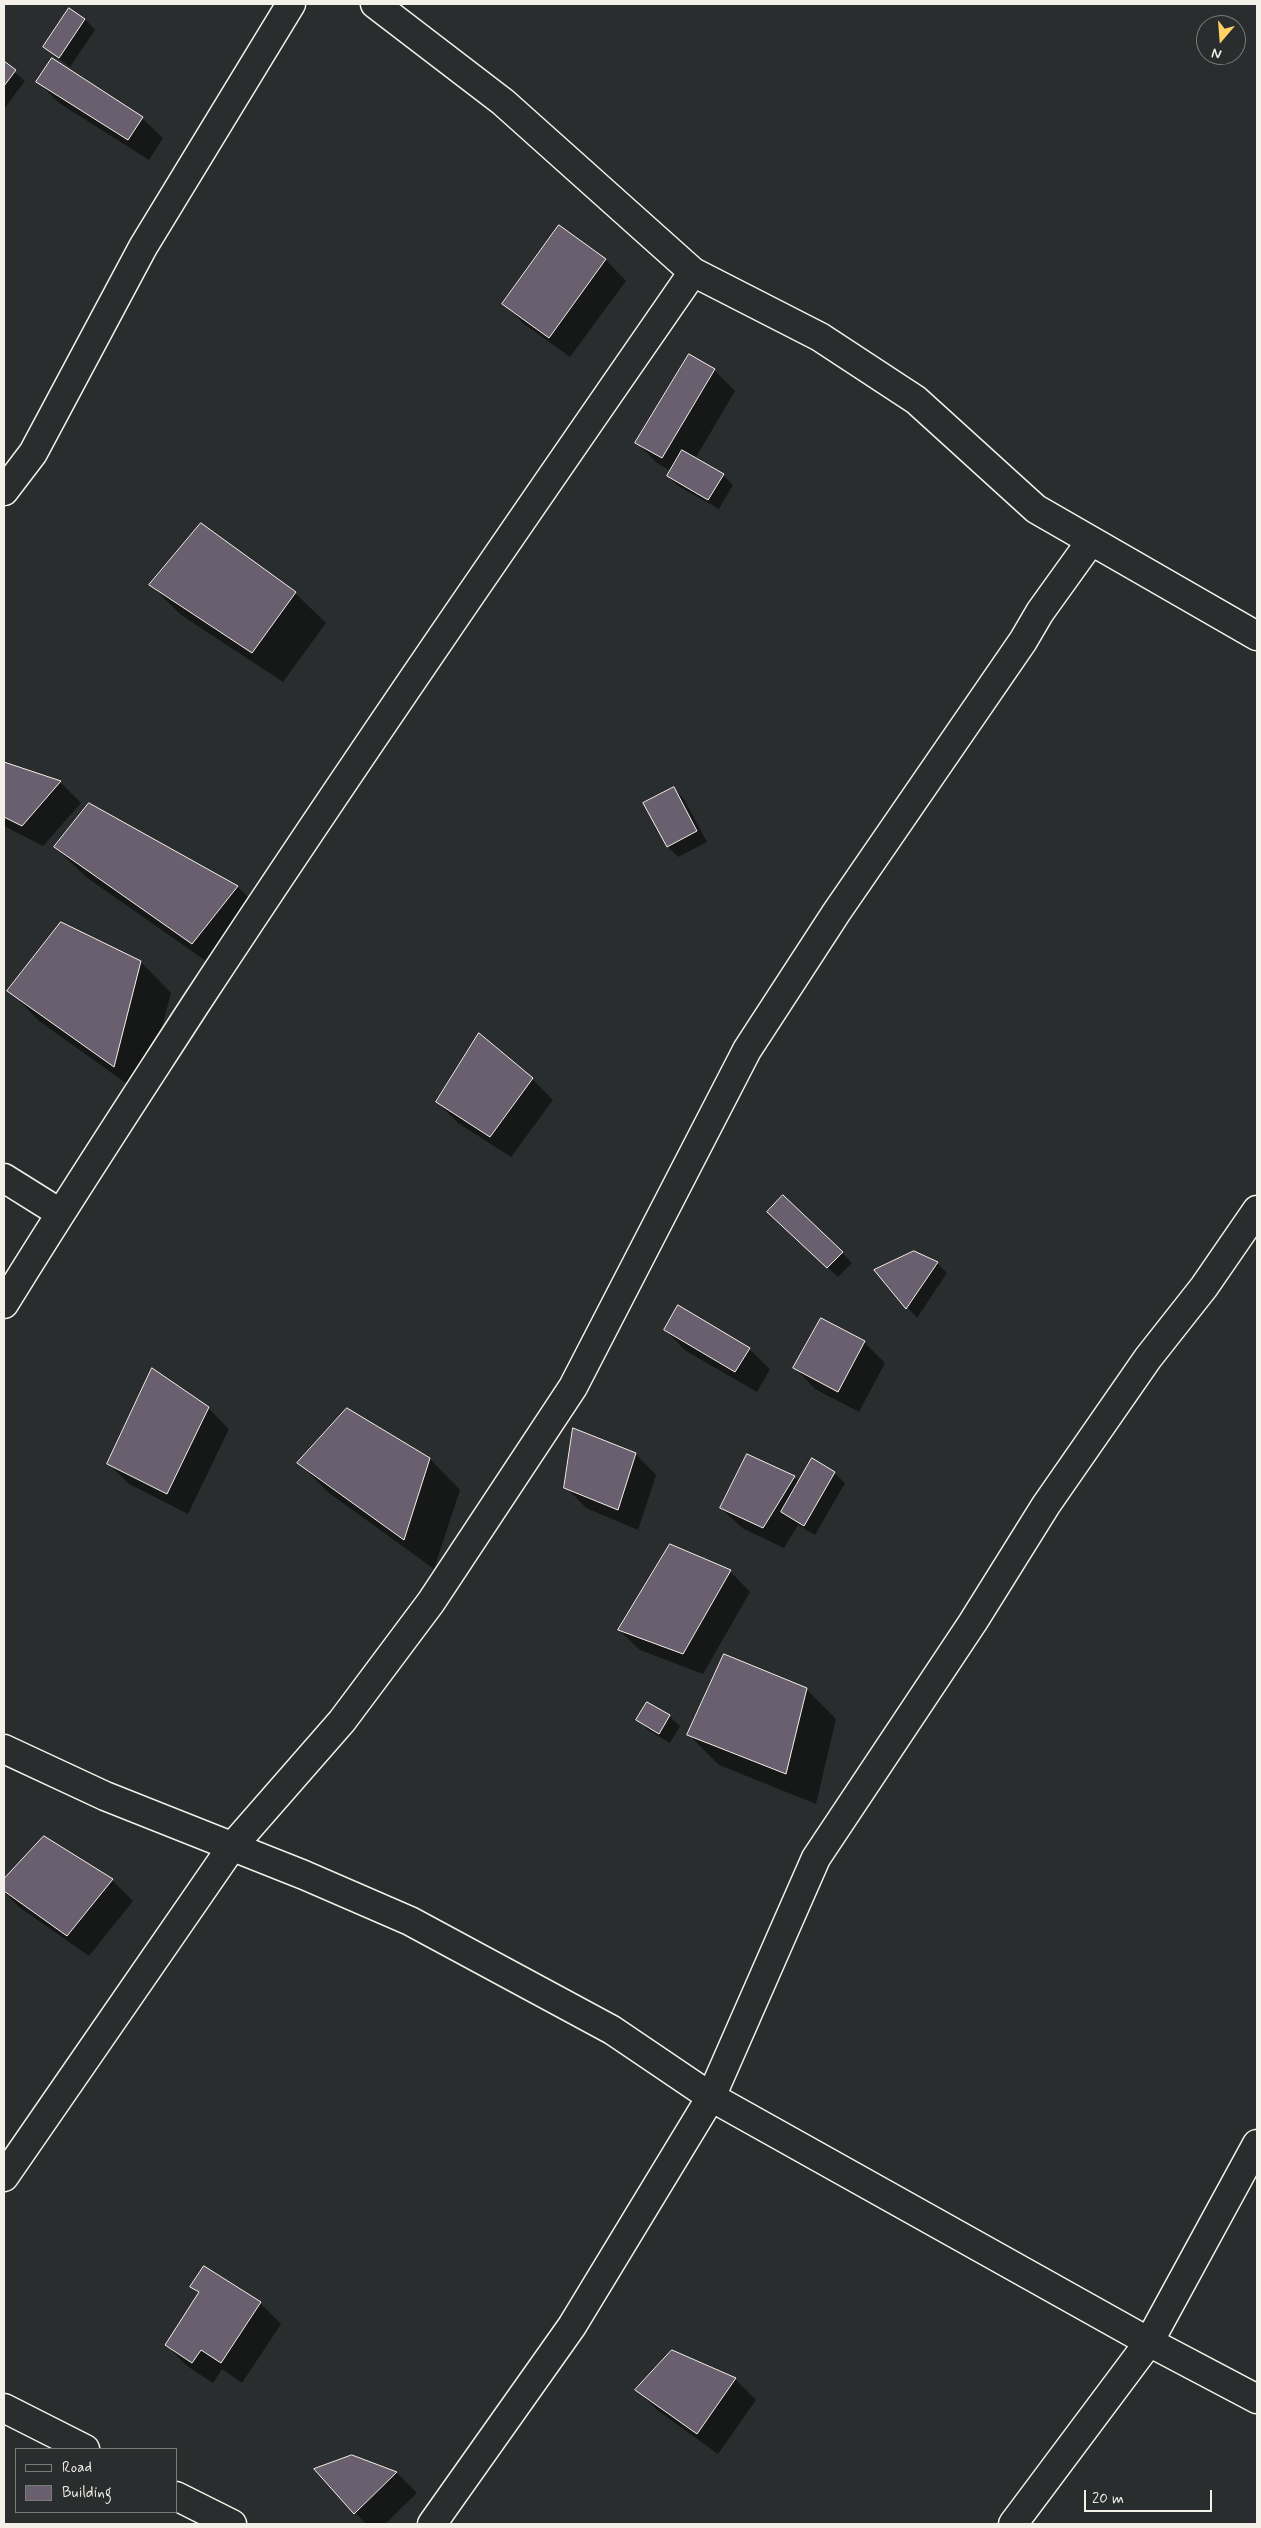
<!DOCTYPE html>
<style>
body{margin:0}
#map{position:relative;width:1261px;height:2528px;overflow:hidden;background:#2a2d2e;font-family:Mynerve,sans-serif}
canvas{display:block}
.frame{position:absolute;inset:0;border:5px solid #f4f1e8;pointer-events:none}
.legend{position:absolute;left:15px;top:2448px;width:162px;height:65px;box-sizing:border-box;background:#2a2d2e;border:1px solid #7b7b78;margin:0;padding:6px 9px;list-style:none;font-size:15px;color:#f4f1e8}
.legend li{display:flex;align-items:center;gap:10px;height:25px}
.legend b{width:25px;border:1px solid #7b7b78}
.north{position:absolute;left:1196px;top:15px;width:50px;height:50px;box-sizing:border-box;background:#2a2d2e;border:1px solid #7b7b78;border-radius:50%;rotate:198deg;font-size:14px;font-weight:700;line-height:20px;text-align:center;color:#f4f1e8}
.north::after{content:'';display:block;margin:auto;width:18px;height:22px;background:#ffd166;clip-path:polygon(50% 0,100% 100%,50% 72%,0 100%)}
.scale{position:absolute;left:1084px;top:2490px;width:128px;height:22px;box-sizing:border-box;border:2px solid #f4f1e8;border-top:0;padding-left:6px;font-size:15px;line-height:18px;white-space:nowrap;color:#f4f1e8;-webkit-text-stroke:4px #2a2d2e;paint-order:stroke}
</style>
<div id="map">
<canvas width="1261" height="2528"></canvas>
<div class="frame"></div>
<ul class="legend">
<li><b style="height:6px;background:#2a2d2e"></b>Road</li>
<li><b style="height:14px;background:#6a5f6e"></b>Building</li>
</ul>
<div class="north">N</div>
<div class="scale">20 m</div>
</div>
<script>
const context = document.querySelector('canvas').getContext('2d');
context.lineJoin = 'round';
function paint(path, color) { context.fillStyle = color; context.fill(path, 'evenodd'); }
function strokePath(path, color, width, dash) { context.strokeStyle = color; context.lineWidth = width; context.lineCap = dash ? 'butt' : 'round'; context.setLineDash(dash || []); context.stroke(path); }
const shadow = new Path2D(`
 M 85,19 L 95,30 L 70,67 L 44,47 Z
 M 4,63 L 25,81 L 4,109 Z
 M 38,82 L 142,118 L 163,138 L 149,160 L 59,103 Z
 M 560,227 L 606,260 L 626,281 L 570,357 L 524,324 L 504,304 Z
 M 690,355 L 714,370 L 735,391 L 695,459 L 723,475 L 733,485 L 719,509 L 678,486 L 668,476 L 671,471 L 657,463 L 637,443 Z
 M 151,585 L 295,593 L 326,623 L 283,682 L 181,615 Z
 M 4,764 L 60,782 L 81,803 L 43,846 L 4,826 Z
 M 674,789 L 684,799 L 707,842 L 678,857 L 668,847 L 645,804 Z
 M 89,805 L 238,887 L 268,917 L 223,973 L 86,877 L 55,847 Z
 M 141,962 L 171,993 L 144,1096 L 39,1021 L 9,990 Z
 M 479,1035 L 532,1079 L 553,1100 L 511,1157 L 458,1123 L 437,1102 Z
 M 779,1222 L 842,1253 L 852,1263 L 838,1277 Z
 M 937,1263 L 947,1273 L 917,1318 L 876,1271 Z
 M 665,1330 L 749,1349 L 770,1369 L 757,1392 L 686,1351 Z
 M 864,1342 L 885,1363 L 859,1412 L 815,1389 L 795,1368 Z
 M 208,1408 L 229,1429 L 188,1514 L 129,1484 L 109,1464 Z
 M 347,1409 L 430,1459 L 460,1490 L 434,1569 L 329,1493 L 299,1463 Z
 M 574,1429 L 636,1454 L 656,1475 L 638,1530 L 586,1508 L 566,1487 Z
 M 834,1473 L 845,1483 L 815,1535 L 798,1525 L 784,1548 L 742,1528 L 721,1508 L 794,1477 L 800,1483 Z
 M 730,1571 L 750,1592 L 703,1674 L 640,1650 L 619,1630 Z
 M 806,1689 L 836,1719 L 816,1804 L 719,1765 L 689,1735 Z
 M 669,1716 L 680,1726 L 670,1743 L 648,1730 L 637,1719 Z
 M 44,1838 L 112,1880 L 133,1901 L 89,1956 L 19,1907 L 4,1891 L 4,1881 Z
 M 192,2286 L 260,2303 L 281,2324 L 242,2383 L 222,2369 L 213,2383 L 187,2366 L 166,2345 L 199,2294 Z
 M 673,2351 L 735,2379 L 756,2400 L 718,2454 L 657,2410 L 637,2390 Z
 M 352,2456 L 397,2473 L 417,2493 L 385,2524 L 366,2524 L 316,2470 Z`);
const building = new Path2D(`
 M 69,8 L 85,19 L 59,58 L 43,47 Z
 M 52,58 L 143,117 L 128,140 L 36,82 Z
 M 4,61 L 16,70 L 4,86 Z
 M 559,225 L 606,259 L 549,338 L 502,304 Z
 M 689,354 L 715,369 L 662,458 L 635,443 Z
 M 682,450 L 724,474 L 708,500 L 667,476 Z
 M 201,523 L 296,592 L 252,653 L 149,585 Z
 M 4,762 L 61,781 L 22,826 L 4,817 Z
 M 674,787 L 697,831 L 667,847 L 643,803 Z
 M 89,803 L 238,886 L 192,944 L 54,847 Z
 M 61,922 L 141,961 L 114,1067 L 7,991 Z
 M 479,1033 L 533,1078 L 490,1137 L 436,1102 Z
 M 783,1195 L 843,1252 L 827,1268 L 767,1212 Z
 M 914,1251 L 938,1262 L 906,1309 L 874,1270 Z
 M 678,1305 L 750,1348 L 735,1372 L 664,1330 Z
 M 821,1318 L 865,1341 L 838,1392 L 793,1368 Z
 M 152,1368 L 209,1407 L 167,1494 L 107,1464 Z
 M 347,1408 L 430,1458 L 404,1540 L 297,1463 Z
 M 573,1428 L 636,1453 L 618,1510 L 564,1488 Z
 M 747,1454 L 795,1476 L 763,1528 L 720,1508 Z
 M 812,1458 L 835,1472 L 804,1526 L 781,1512 Z
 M 670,1544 L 731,1570 L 683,1654 L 618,1630 Z
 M 724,1654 L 807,1688 L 786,1774 L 687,1735 Z
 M 647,1702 L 670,1715 L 659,1734 L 636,1720 Z
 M 44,1836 L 113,1879 L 67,1936 L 4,1891 L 4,1879 Z
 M 204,2266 L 261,2302 L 221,2363 L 201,2350 L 192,2363 L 165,2345 L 199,2292 L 190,2287 Z
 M 672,2350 L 736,2378 L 697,2434 L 635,2390 Z
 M 352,2455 L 397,2472 L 354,2514 L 314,2469 Z`);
const minor = new Path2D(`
 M 375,4 L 503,102 L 693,272 L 820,337 L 916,400 L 1036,509 L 1257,636
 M 4,491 L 33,453 L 143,247 L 291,4
 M 4,1178 L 60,1213
 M 4,1304 C 66,1203 131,1104 195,1005 C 357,758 525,515 693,272
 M 4,1749 L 105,1796 L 304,1875 L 410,1921 L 612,2030 L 711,2097 L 1149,2342 L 1257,2399
 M 4,2177 L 231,1848 L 342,1721 L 431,1602 L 573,1387 L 747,1050 L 836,913 L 1023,641 L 1040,612 L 1091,541
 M 4,2408 L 85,2449
 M 176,2496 L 232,2524
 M 432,2524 L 572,2326 L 711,2097 L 816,1858 L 973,1622 L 1046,1505 L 1148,1358 L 1204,1287 L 1257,1210
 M 1013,2524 L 1149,2342 L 1257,2144`);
paint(shadow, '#0007');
paint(building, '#6a5f6e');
strokePath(building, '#f4f1e8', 1);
strokePath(minor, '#f4f1e8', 31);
strokePath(minor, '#2a2d2e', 28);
</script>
